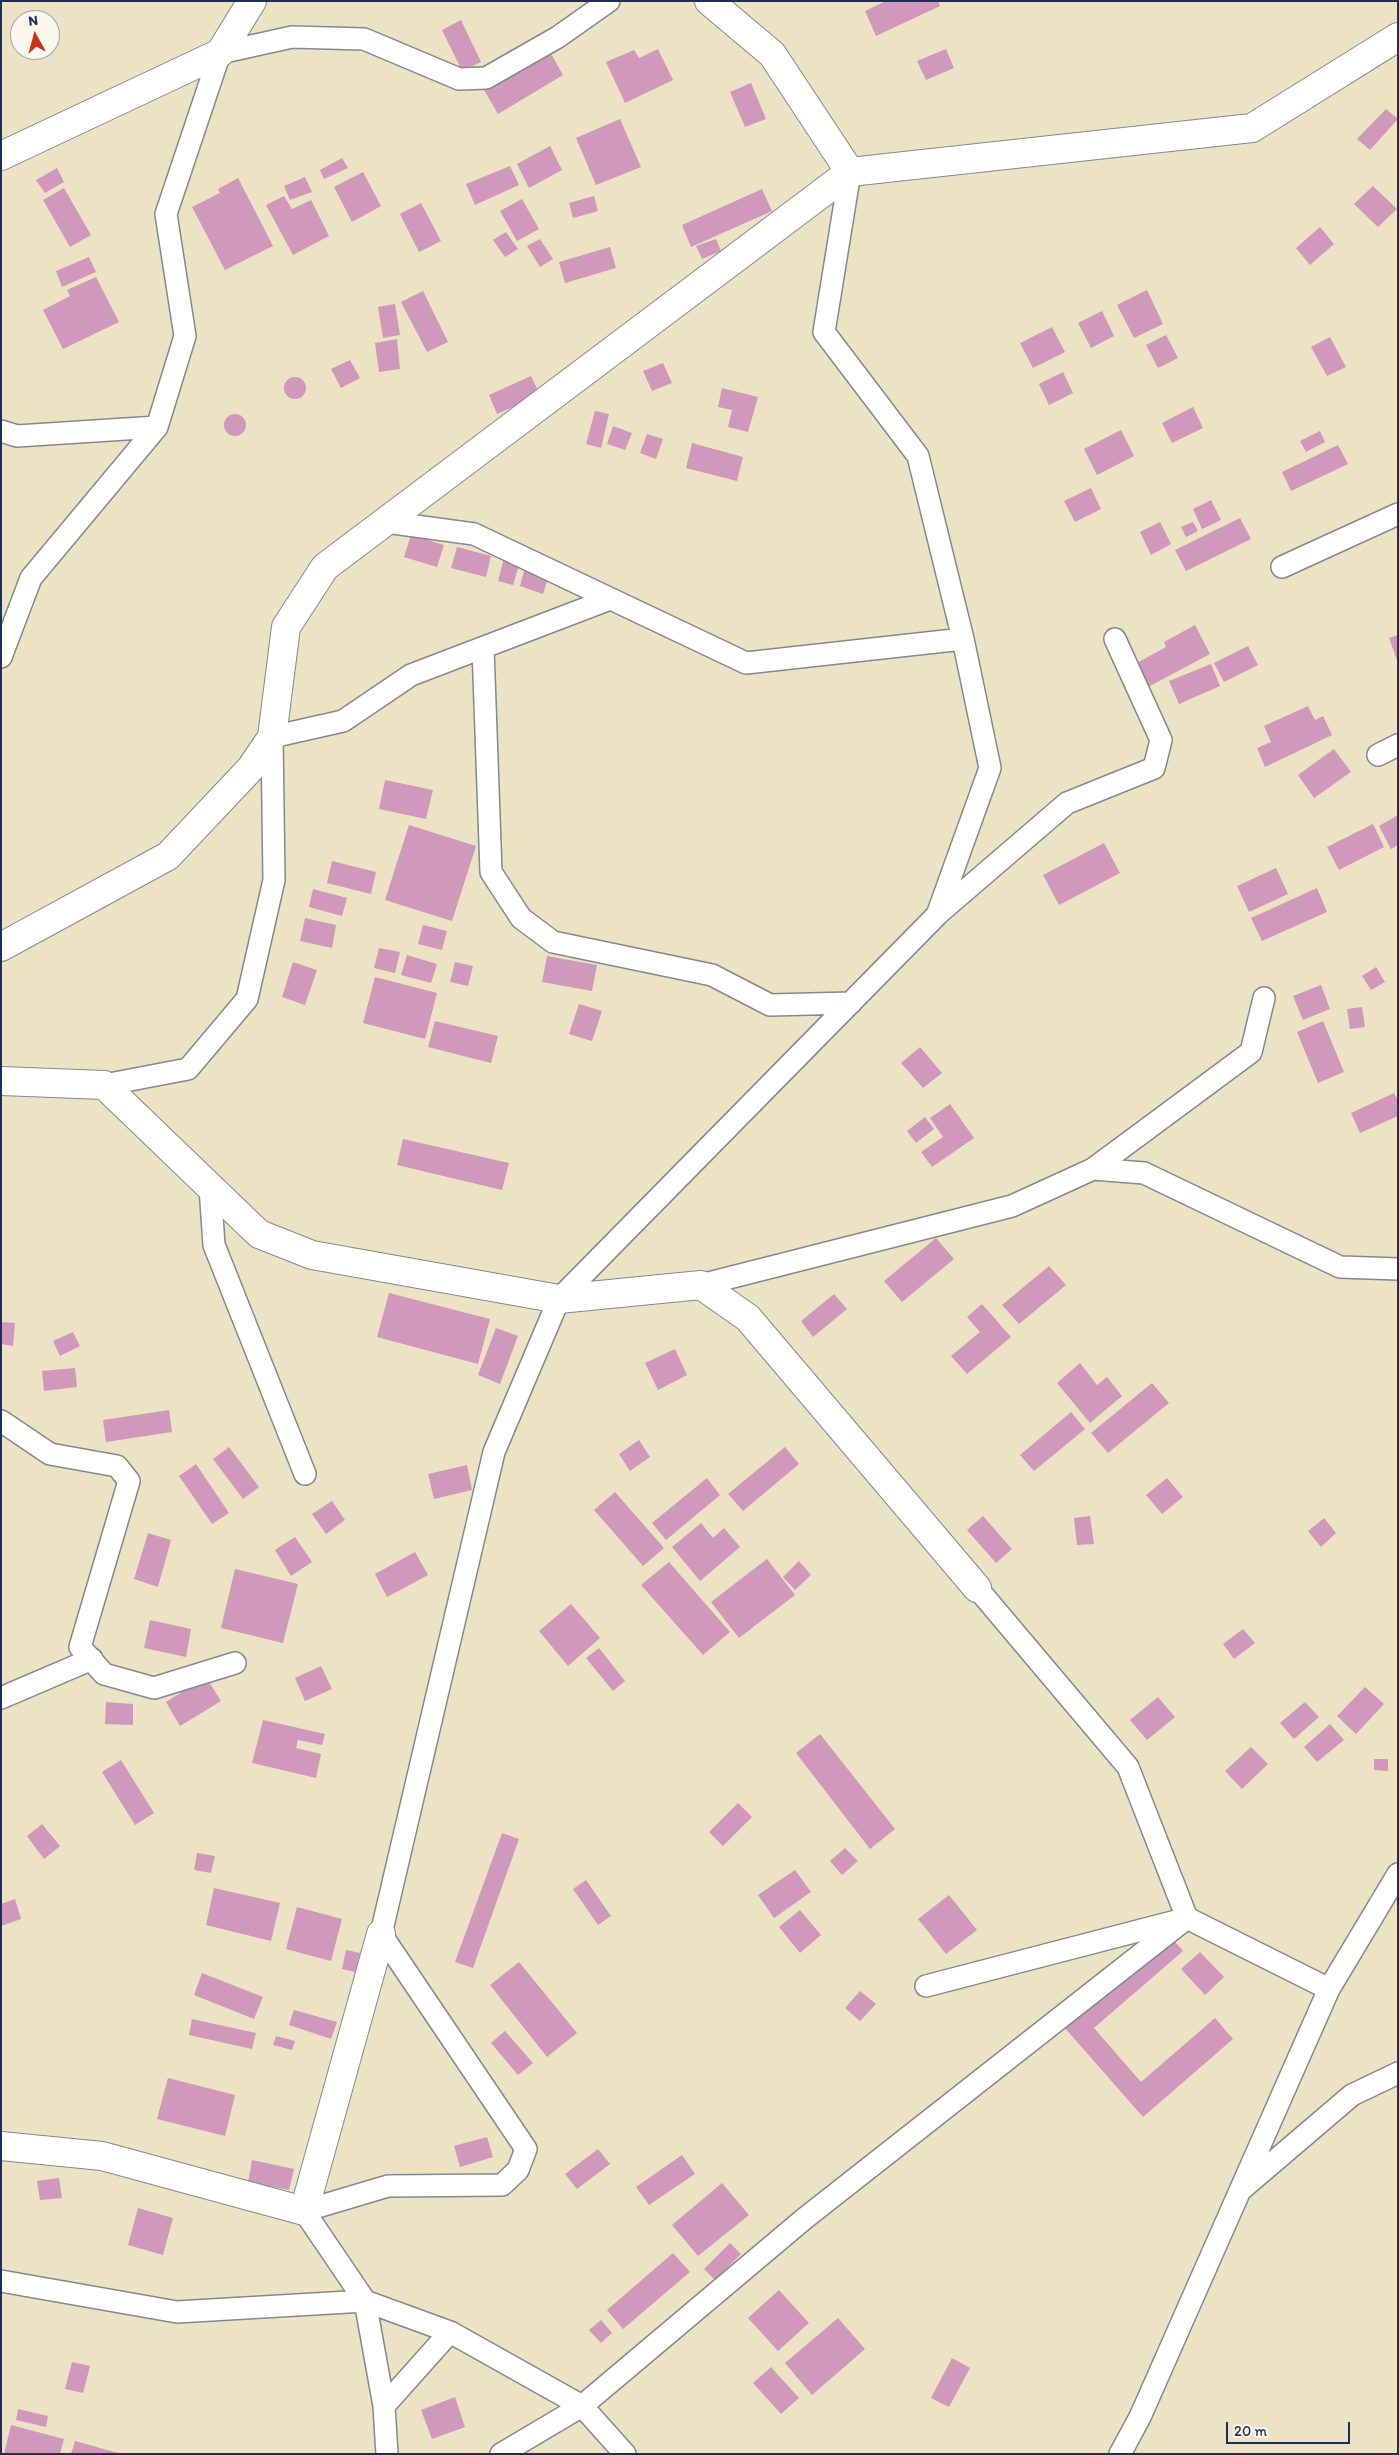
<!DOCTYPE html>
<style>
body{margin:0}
#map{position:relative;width:1399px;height:2455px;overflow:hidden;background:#ebe3c3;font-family:Itim,sans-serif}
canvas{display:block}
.frame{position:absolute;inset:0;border:2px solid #1b2f5e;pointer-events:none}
.north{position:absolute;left:10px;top:10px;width:50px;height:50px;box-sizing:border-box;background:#fbf7ec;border:1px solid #a1a7b3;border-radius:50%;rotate:353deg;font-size:14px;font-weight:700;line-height:20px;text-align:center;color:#1b2f5e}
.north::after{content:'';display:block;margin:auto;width:18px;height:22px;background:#c8321e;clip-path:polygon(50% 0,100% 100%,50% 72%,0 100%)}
.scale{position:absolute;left:1226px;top:2422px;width:124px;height:22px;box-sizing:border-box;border:2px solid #1b2f5e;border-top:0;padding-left:6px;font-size:15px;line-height:18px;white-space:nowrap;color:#1b2f5e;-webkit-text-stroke:4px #fbf7ec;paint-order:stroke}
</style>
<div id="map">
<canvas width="1399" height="2455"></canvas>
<div class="frame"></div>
<div class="north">N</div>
<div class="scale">20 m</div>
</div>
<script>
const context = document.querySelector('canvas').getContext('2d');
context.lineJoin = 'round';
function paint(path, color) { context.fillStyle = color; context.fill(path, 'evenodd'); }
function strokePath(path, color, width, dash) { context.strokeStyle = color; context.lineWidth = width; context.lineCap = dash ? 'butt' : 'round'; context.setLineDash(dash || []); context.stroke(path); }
const building = new Path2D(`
 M 886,1 L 938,1 L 940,6 L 876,36 L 865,11 Z
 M 461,20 L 481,62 L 462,71 L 442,30 Z
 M 658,49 L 673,80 L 625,103 L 606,62 L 634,50 L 639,58 Z
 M 946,49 L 954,68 L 926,80 L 917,61 Z
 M 550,52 L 563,75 L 498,114 L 484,90 Z
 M 751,83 L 766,119 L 745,127 L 730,92 Z
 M 1386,109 L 1398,119 L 1370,150 L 1357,139 Z
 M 620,119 L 641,167 L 596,185 L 576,138 Z
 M 550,146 L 562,170 L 529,188 L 517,164 Z
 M 342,158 L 348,168 L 324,179 L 320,170 Z
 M 510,166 L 519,185 L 475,205 L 466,184 Z
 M 57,168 L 64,182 L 45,193 L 36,180 Z
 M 363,172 L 381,206 L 352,222 L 334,187 Z
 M 305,177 L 312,192 L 290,200 L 284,186 Z
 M 238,178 L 273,246 L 225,270 L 192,207 L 220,193 L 218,189 Z
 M 1373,186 L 1397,209 L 1378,227 L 1354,204 Z
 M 64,188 L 91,235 L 70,247 L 43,200 Z
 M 762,189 L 772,211 L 691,247 L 682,225 Z
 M 284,196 L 292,209 L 311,200 L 329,236 L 293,255 L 266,205 Z
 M 594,196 L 598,211 L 573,218 L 569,203 Z
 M 522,199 L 539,229 L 517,241 L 500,211 Z
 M 421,203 L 441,241 L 419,252 L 400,214 Z
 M 1320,227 L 1334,244 L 1310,265 L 1296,248 Z
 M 506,232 L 518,249 L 505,257 L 493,240 Z
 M 540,239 L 553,259 L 540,267 L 527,246 Z
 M 716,239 L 721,251 L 702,259 L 696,246 Z
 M 610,247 L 616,268 L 565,283 L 559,262 Z
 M 89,257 L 96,272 L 62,287 L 56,271 Z
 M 96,277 L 119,322 L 63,349 L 43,310 L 70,296 L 67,290 Z
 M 1147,290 L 1163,324 L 1134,338 L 1117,305 Z
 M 423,291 L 448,342 L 427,352 L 401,302 Z
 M 395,304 L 400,335 L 383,338 L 378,307 Z
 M 1102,311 L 1114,336 L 1091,348 L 1078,323 Z
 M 1052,327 L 1065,352 L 1033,368 L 1020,343 Z
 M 1166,335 L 1178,358 L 1158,368 L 1146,345 Z
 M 1330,337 L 1346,367 L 1327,376 L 1311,347 Z
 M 397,339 L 400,369 L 379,372 L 375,343 Z
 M 350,360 L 360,378 L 341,388 L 331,369 Z
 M 663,363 L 672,383 L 652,391 L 643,371 Z
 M 1063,372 L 1073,393 L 1049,405 L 1039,384 Z
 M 531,376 L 540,395 L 497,414 L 489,395 Z
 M284 388a11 11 0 1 1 22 0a11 11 0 1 1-22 0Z
 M 722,388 L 758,397 L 748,432 L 728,427 L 732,410 L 718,407 Z
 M 1193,407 L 1203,428 L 1172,443 L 1162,423 Z
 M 595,411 L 609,414 L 601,448 L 586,444 Z
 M224 425a11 11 0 1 1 22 0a11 11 0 1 1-22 0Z
 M 613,426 L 632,433 L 625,450 L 607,444 Z
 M 1121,430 L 1134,456 L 1097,475 L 1084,449 Z
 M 1320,431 L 1325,442 L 1306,452 L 1300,441 Z
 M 647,434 L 663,439 L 656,459 L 640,453 Z
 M 692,443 L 743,457 L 737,481 L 686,468 Z
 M 1338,445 L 1348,464 L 1291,491 L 1282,472 Z
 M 1091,488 L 1101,509 L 1075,522 L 1064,501 Z
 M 1211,500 L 1221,520 L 1202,529 L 1193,509 Z
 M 1240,518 L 1251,539 L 1186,571 L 1175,550 Z
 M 1160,522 L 1171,544 L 1151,555 L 1140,532 Z
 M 1193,522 L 1198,531 L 1186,537 L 1181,527 Z
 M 411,535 L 444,545 L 437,567 L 404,557 Z
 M 457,547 L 491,556 L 486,577 L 451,568 Z
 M 504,558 L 520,562 L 513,585 L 498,581 Z
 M 526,564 L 550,572 L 543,594 L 520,586 Z
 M 1195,625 L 1210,654 L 1148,687 L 1135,664 L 1166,647 L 1164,642 Z
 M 1398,635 L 1398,663 L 1389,638 Z
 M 1248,646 L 1258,665 L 1224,682 L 1214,663 Z
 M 1211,664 L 1220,686 L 1179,704 L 1169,681 Z
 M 1308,706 L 1315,720 L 1323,716 L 1332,735 L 1265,767 L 1257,748 L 1271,742 L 1264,726 Z
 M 1334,749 L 1351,772 L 1314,798 L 1298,775 Z
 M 385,780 L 433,790 L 426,819 L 379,809 Z
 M 1398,815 L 1398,845 L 1391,849 L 1379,826 Z
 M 1373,824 L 1384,847 L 1339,870 L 1327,847 Z
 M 409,825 L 476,846 L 452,921 L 385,900 Z
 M 1104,843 L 1120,873 L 1059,905 L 1043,875 Z
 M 332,861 L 376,872 L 371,894 L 327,883 Z
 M 1276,868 L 1288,894 L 1249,912 L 1237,886 Z
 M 1317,888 L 1327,912 L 1262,941 L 1251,918 Z
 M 313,889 L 347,898 L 342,916 L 309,907 Z
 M 305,918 L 336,925 L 332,948 L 300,941 Z
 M 423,925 L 447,931 L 442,950 L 418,944 Z
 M 379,948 L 400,952 L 395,973 L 374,968 Z
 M 407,955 L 437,964 L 431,983 L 401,975 Z
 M 547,956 L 597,965 L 592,991 L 542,982 Z
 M 293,962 L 317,970 L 305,1005 L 282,997 Z
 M 455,962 L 473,966 L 468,986 L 450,982 Z
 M 1376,967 L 1385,982 L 1371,990 L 1362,976 Z
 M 375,977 L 437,993 L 425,1039 L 363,1023 Z
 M 1321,985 L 1330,1009 L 1303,1020 L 1293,996 Z
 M 579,1004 L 602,1011 L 592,1041 L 569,1034 Z
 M 1362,1007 L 1365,1027 L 1350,1029 L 1347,1009 Z
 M 435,1021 L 498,1036 L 491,1063 L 428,1047 Z
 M 1323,1021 L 1344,1072 L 1318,1083 L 1297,1032 Z
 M 920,1047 L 942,1073 L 923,1088 L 901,1063 Z
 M 1394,1093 L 1398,1101 L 1398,1116 L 1360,1133 L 1351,1113 Z
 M 950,1104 L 974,1138 L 932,1167 L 921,1152 L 943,1137 L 930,1118 Z
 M 925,1117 L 934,1129 L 916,1143 L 907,1131 Z
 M 403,1139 L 509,1163 L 502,1190 L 397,1165 Z
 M 936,1238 L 954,1259 L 902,1302 L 884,1281 Z
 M 1049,1266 L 1066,1285 L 1019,1324 L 1002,1305 Z
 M 389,1293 L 490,1319 L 478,1364 L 377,1337 Z
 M 834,1294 L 847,1309 L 813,1337 L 801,1321 Z
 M 982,1304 L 1011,1337 L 967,1374 L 951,1356 L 980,1332 L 967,1317 Z
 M 1,1322 L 15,1323 L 13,1346 L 1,1344 Z
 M 496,1328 L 518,1336 L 500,1384 L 478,1375 Z
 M 73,1332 L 80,1346 L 60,1356 L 53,1341 Z
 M 675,1349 L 687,1375 L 658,1390 L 645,1363 Z
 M 1080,1363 L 1097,1385 L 1107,1377 L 1122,1396 L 1090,1423 L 1057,1383 Z
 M 75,1368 L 77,1387 L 44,1391 L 42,1371 Z
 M 1152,1383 L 1169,1403 L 1108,1453 L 1091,1433 Z
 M 169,1410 L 172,1432 L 106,1442 L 103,1420 Z
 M 1071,1412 L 1085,1429 L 1034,1471 L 1020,1455 Z
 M 639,1440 L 650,1457 L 630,1471 L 619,1454 Z
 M 229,1447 L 259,1487 L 243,1499 L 213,1459 Z
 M 785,1447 L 799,1464 L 743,1511 L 728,1494 Z
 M 196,1464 L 229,1513 L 212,1524 L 179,1476 Z
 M 467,1465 L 472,1490 L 434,1499 L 428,1474 Z
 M 707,1478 L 720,1495 L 666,1540 L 652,1523 Z
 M 1167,1478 L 1183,1497 L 1162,1514 L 1146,1495 Z
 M 615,1492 L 664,1548 L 643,1566 L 594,1510 Z
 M 332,1501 L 345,1520 L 326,1534 L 312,1514 Z
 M 983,1516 L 1012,1549 L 996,1563 L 967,1530 Z
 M 1090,1516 L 1094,1544 L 1077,1545 L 1074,1518 Z
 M 1324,1518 L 1336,1533 L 1321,1547 L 1308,1531 Z
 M 701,1523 L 713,1538 L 724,1528 L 740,1547 L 700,1581 L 672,1547 Z
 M 148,1533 L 171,1540 L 158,1587 L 134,1579 Z
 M 295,1537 L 312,1562 L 291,1576 L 275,1550 Z
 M 415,1552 L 428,1575 L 387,1597 L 375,1574 Z
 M 767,1559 L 795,1595 L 739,1638 L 711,1602 Z
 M 799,1561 L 811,1575 L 795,1590 L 783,1577 Z
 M 669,1562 L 730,1632 L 703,1655 L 641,1585 Z
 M 235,1569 L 298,1584 L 283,1643 L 221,1628 Z
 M 571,1604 L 600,1638 L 568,1666 L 539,1631 Z
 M 150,1620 L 191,1629 L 186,1657 L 144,1648 Z
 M 1243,1629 L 1255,1643 L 1234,1659 L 1223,1644 Z
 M 599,1648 L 625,1681 L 613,1691 L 586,1658 Z
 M 321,1666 L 332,1689 L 305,1701 L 295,1678 Z
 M 206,1677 L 221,1701 L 180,1726 L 166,1702 Z
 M 1365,1687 L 1384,1704 L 1356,1734 L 1337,1716 Z
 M 1158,1697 L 1175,1717 L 1147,1740 L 1130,1720 Z
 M 106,1702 L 133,1704 L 133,1725 L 105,1724 Z
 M 1305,1702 L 1319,1717 L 1294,1739 L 1280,1723 Z
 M 263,1720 L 325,1734 L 322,1745 L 298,1740 L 296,1748 L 321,1754 L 316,1778 L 252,1763 Z
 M 1330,1724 L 1344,1740 L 1317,1762 L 1304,1747 Z
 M 820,1734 L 895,1829 L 870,1849 L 796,1753 Z
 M 1251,1747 L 1268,1764 L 1242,1789 L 1225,1771 Z
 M 1374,1759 L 1388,1759 L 1388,1771 L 1374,1770 Z
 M 121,1760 L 154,1813 L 135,1825 L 102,1772 Z
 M 738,1803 L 752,1817 L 723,1846 L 709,1832 Z
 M 42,1824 L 60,1846 L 44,1859 L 27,1836 Z
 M 502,1833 L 519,1839 L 473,1968 L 455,1962 Z
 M 845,1848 L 858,1861 L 842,1875 L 830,1861 Z
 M 197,1853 L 215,1856 L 211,1873 L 194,1870 Z
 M 795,1870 L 811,1892 L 774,1918 L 758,1895 Z
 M 586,1880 L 611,1916 L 598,1925 L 573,1889 Z
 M 214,1888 L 280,1903 L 271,1941 L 206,1925 Z
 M 949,1895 L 977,1930 L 946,1954 L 918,1919 Z
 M 15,1899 L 21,1919 L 1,1926 L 1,1904 Z
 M 297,1907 L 342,1919 L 331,1961 L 286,1949 Z
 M 800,1910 L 821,1935 L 800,1953 L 779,1927 Z
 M 1170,1936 L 1183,1951 L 1094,2028 L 1141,2082 L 1215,2018 L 1233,2039 L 1143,2117 L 1064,2027 Z
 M 346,1950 L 360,1953 L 355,1972 L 342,1969 Z
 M 1200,1952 L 1224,1977 L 1205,1995 L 1181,1969 Z
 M 519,1962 L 577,2033 L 547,2057 L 490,1985 Z
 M 202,1973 L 263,1997 L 254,2019 L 194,1995 Z
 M 860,1991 L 876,2004 L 860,2021 L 845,2008 Z
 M 294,2010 L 337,2022 L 331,2039 L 289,2025 Z
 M 192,2019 L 256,2033 L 252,2049 L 189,2035 Z
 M 505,2031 L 533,2063 L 518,2075 L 491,2043 Z
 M 276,2036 L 295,2041 L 292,2050 L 273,2045 Z
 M 168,2078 L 235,2095 L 225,2136 L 157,2119 Z
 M 487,2137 L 493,2157 L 460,2167 L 454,2146 Z
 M 598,2149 L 610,2164 L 577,2189 L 565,2174 Z
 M 682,2155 L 695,2174 L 649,2205 L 636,2187 Z
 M 252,2160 L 294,2169 L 289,2190 L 248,2182 Z
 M 59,2178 L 62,2198 L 40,2200 L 37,2181 Z
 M 722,2183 L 749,2215 L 698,2256 L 672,2225 Z
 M 138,2208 L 173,2218 L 163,2255 L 128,2245 Z
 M 730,2243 L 741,2254 L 715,2280 L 704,2269 Z
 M 673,2253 L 690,2272 L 623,2329 L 607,2310 Z
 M 779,2290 L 809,2323 L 778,2351 L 748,2318 Z
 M 838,2318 L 865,2349 L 812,2395 L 785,2363 Z
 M 601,2320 L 612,2333 L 601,2343 L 589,2330 Z
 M 952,2358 L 970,2368 L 949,2407 L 931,2398 Z
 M 72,2362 L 90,2366 L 83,2393 L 65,2389 Z
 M 771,2367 L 799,2398 L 781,2414 L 753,2383 Z
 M 455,2397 L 465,2427 L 432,2439 L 421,2410 Z
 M 18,2409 L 48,2416 L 46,2427 L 16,2420 Z
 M 11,2425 L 64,2439 L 60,2454 L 4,2454 Z
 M 75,2441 L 118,2453 L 118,2454 L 71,2454 Z`);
const service = new Path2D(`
 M 1,431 L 17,436 L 157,427
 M 386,522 L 474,534 L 746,663 L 963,639
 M 1282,567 L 1398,514
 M 483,648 L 491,872 L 521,918 L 553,942 L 712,975 L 770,1005 L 851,1003
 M 1,657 L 31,578 L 157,427 L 185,336 L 166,214 L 220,53 L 292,37 L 364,39 L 459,79 L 486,78 L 558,37 L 609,1
 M 1378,755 L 1398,745
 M 939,913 L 1067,803 L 1154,768 L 1161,740 L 1115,639
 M 104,1085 L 188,1069 L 247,999 L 274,880 L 272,737 L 343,721 L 411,675 L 610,599
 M 1093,1169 L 1251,1052 L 1264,998
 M 210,1187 L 214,1245 L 305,1474
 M 701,1285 L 1012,1206 L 1093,1169 L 1144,1173 L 1340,1267 L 1398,1269
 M 1,1421 L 50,1454 L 117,1466 L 129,1481 L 80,1647 L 104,1674 L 154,1688 L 235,1663
 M 977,1588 L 1128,1767 L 1187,1918 L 1329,1989
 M 1,1698 L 92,1659
 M 926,1986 L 1180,1920
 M 1243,2188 L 1352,2095 L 1398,2073
 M 1,2281 L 177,2312 L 365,2301 L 450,2332 L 582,2406 L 625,2454
 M 384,2406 L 450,2332
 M 387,2454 L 384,2406 L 365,2301 L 304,2211 L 388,2186 L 502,2185 L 518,2170 L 526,2149 L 381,1934 L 494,1452 L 559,1299 L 937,915 L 990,768 L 963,639 L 918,456 L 824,332 L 850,172
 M 501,2454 L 582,2406 L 804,2219 L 1187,1918
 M 1120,2454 L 1140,2417 L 1329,1989 L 1398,1874`);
const minor = new Path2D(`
 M 709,1 L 772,54 L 850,172
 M 1,156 L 220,53 L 252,1
 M 1,947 L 168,856 L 251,768 L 272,737 L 286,627 L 325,567 L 850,172 L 1252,128 L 1398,37
 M 1,1081 L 104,1085 L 259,1234 L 312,1255 L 559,1299 L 701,1285 L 748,1318 L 977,1588
 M 1,2146 L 102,2156 L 304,2211 L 381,1934`);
paint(building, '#d098bb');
strokePath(service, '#838990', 24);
strokePath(minor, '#838990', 30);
strokePath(service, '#fff', 21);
strokePath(minor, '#fff', 28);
</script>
